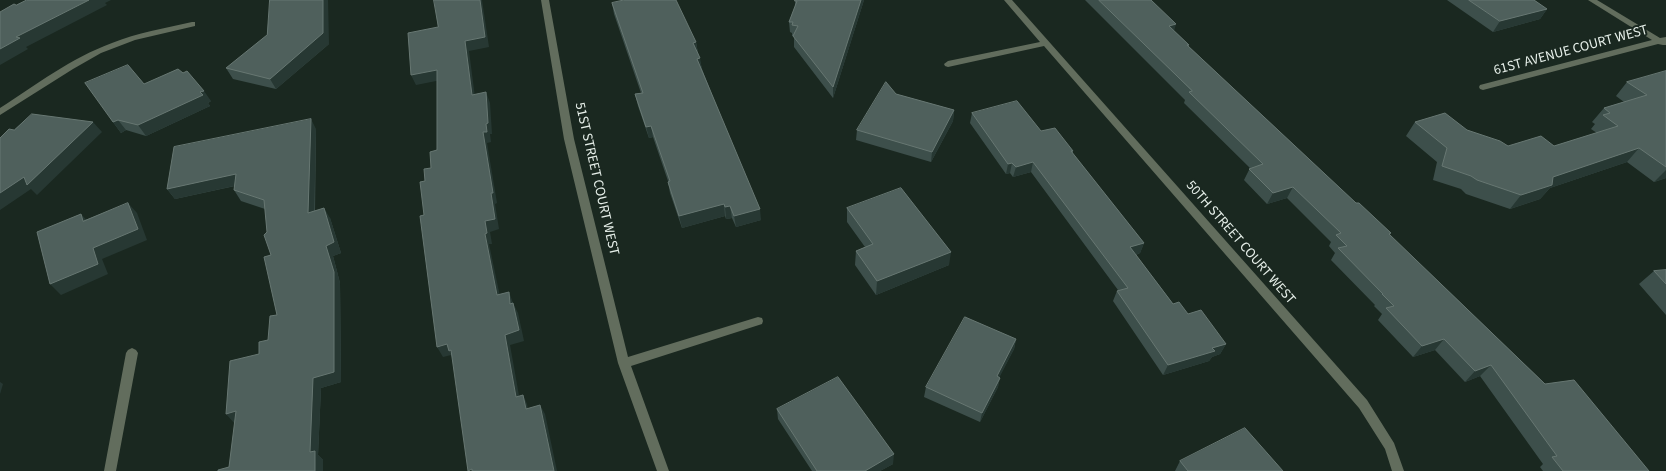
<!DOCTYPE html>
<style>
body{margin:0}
canvas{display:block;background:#1a2820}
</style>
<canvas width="1666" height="471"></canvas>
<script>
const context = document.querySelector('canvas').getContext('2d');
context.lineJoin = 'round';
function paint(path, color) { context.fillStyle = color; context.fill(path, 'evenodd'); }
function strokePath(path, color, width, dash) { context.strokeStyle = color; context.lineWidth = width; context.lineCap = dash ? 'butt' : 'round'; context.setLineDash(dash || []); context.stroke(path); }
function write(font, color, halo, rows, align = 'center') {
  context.font = font + ' "Source Sans 3",sans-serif'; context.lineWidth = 4; context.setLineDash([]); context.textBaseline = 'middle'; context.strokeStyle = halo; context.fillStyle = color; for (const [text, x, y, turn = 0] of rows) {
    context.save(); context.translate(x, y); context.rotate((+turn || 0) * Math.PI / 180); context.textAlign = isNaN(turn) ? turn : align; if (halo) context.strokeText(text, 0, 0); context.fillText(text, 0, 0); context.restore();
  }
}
const street = new Path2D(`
 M 541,0 L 549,0 L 574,139 L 628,357 L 758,317 L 762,318 L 763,321 L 762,324 L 631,366 L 669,471 L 657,471 L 618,363 L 564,139 Z
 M 1004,0 L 1012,0 L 1367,400 L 1394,443 L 1404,471 L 1392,471 L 1385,449 L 1359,408 L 1044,46 L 948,67 L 945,66 L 944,64 L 948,61 L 1040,42 Z
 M 1588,0 L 1597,0 L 1660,38 L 1666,37 L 1666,45 L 1663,45 L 1658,44 L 1483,90 L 1480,89 L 1479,87 L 1480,85 L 1652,40 Z
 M 192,22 L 195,22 L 195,26 L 135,40 L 101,53 L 73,69 L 0,115 L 0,108 C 36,85 71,58 112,43 C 137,33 165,28 192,22 Z
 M 132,348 L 136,350 L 138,353 L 116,471 L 104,471 L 126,353 L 128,350 Z`);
const wall = new Path2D(`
 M 864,0 L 833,98 L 794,47 L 794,36 L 792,36 L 792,33 L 790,32 L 789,22 L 795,7 L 795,1 Z
 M 1085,0 L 1151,0 L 1174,31 L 1189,45 L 1189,47 L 1390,236 L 1545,384 L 1649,471 L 1543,471 L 1540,467 L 1543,464 L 1480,376 L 1465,382 L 1435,350 L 1413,357 L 1378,320 L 1382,314 L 1374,306 L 1375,305 L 1331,260 L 1335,253 L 1329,246 L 1331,242 L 1287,198 L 1267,204 L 1244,180 L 1250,168 L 1184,103 L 1185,100 Z
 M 1447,0 L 1534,0 L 1547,9 L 1540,19 L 1493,32 Z
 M 612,3 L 696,42 L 698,53 L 702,69 L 761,220 L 736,227 L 732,218 L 726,219 L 725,216 L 682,228 L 670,193 L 668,182 L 668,181 L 653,137 L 649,138 L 638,106 L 635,94 L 641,93 L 614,14 Z
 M 329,44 L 276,89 L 233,79 L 226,68 Z
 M 1666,71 L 1666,178 L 1654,182 L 1627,162 L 1550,188 L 1540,199 L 1510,209 L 1466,194 L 1461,189 L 1433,180 L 1437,162 L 1406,136 L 1415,122 L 1467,130 L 1508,146 L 1554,146 L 1597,133 L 1591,129 L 1595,124 L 1592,122 L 1604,108 L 1624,102 L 1616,96 L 1627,82 Z
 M 144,84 L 211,101 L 208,103 L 210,106 L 146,136 L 126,130 L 121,133 L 113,122 Z
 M 896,94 L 954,110 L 953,121 L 931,162 L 856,140 L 857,130 Z
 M 972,113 L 1041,131 L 1073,151 L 1073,154 L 1144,243 L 1140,253 L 1136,255 L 1173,304 L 1188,314 L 1226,344 L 1220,354 L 1212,357 L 1209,361 L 1163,375 L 1113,301 L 1117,291 L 1118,290 L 1031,172 L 1013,177 L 1010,173 L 1006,174 L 970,123 Z
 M 316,129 L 315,211 L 330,218 L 341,253 L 333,256 L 340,283 L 341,382 L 321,388 L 318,455 L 323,460 L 323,471 L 218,471 L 229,467 L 259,354 L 268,340 L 277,315 L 271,255 L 267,232 L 265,209 L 241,201 L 234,190 L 235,186 L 175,199 L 167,189 Z
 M 847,208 L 949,265 L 876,295 L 855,265 L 856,251 L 865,247 L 847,222 Z
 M 1666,270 L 1666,315 L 1639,284 L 1654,271 Z
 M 1016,339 L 1014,349 L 999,377 L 998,387 L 980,422 L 924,397 L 926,387 Z
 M 777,409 L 893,464 L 880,471 L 812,471 L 778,419 Z
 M 1180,461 L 1283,471 L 1175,471 Z`);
const shadedWall = new Path2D(`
 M 89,0 L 111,0 L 105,3 L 107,5 L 26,47 L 28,49 L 0,65 L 0,49 L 16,37 Z
 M 323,0 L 328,0 L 329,44 L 276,89 L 270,79 Z
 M 480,0 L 482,0 L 489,47 L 469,51 L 476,105 L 472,95 L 465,41 Z
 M 861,0 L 864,0 L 833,98 L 833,87 Z
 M 1547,9 L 1540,19 L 1493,32 L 1500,21 Z
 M 1176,24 L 1173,35 L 1169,26 Z
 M 696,42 L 698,54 L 693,43 Z
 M 700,58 L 702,70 L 697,59 Z
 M 437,70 L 441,80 L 416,85 L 411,75 Z
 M 204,91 L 211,101 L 208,103 L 210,106 L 146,136 L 138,125 Z
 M 486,92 L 490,103 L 492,134 L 490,134 L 491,142 L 487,143 L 497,203 L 495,204 L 499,229 L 490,232 L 492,244 L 489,244 L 502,306 L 497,295 L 485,234 L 485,221 L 491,193 L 483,132 L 486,124 Z
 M 954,110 L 953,121 L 931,162 L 932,152 Z
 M 311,119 L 316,129 L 314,224 L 308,213 Z
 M 118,120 L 126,130 L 121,133 L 113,122 Z
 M 93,122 L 102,132 L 37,195 L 31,189 L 0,210 L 0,193 Z
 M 651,126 L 653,137 L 649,138 L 646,127 Z
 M 1639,148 L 1627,162 L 1550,188 L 1540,199 L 1510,209 L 1521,195 L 1553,177 Z
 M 1033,162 L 1031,172 L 1013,177 L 1016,167 Z
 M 1012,163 L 1010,173 L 1006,174 L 1008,164 Z
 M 1666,170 L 1666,178 L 1654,182 Z
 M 236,174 L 243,184 L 175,199 L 167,189 Z
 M 1293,187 L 1287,198 L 1267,204 L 1273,193 Z
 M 128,203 L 137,213 L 147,240 L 102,259 L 108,274 L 61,295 L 50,284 L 93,248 Z
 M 724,204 L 725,216 L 682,228 L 679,216 Z
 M 730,206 L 732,218 L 726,219 L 725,207 Z
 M 324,208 L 330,218 L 341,253 L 333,256 L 340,283 L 341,382 L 321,388 L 318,455 L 323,460 L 323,471 L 315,471 L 310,452 L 313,378 L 326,246 Z
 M 760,209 L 761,220 L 736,227 L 734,216 Z
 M 81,214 L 91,225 L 83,221 Z
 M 1144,243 L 1140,253 L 1127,258 L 1130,247 Z
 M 951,252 L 949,265 L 876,295 L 877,281 Z
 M 509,292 L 513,303 L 510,304 Z
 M 513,303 L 518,313 L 524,341 L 510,345 L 521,407 L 516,397 L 505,335 Z
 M 1016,339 L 1014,349 L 995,386 L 997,376 Z
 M 1444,339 L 1435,350 L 1413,357 L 1422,346 Z
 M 447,344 L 451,350 L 454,361 L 451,355 L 443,357 L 437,347 Z
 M 1226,344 L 1220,354 L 1212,357 L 1209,361 L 1163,375 L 1168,365 L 1212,348 Z
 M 1491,365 L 1480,376 L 1465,382 L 1475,371 Z
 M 1000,378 L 998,387 L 980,422 L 982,413 Z
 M 0,382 L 3,384 L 0,394 Z
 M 523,395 L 527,404 L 530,419 L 526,409 Z
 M 540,405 L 545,414 L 557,471 L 554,471 Z
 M 236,411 L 235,424 L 226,414 Z
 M 894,454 L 893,464 L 880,471 L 865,471 Z`);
const building = new Path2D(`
 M 27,0 L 89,0 L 16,37 L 20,38 L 0,49 L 0,12 L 14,4 L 16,5 Z
 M 270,0 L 323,0 L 323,33 L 270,79 L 226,68 L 267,35 Z
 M 434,0 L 480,0 L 485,37 L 465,41 L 472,95 L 486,92 L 488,123 L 486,124 L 487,132 L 483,132 L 493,193 L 491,193 L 495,219 L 485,221 L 487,233 L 485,234 L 497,295 L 509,292 L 510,304 L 513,303 L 519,330 L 505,335 L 516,397 L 523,395 L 526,409 L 540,405 L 554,471 L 472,471 L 472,469 L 468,471 L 451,350 L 449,351 L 447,344 L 437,347 L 420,216 L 424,215 L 420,182 L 425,181 L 424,169 L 431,168 L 430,152 L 437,150 L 437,70 L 411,75 L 408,33 L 438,27 Z
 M 624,0 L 676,0 L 696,42 L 693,43 L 700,58 L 697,59 L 760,209 L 734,216 L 730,206 L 725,207 L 724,204 L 679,216 L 668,182 L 670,181 L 651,126 L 646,127 L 635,94 L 643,93 L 612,3 Z
 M 795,0 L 861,0 L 833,87 L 793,36 L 798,26 L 792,25 L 793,22 L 789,22 L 797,1 L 795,1 Z
 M 1099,0 L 1151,0 L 1176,24 L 1169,26 L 1189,45 L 1187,45 L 1356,203 L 1359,203 L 1391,233 L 1389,234 L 1545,384 L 1574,380 L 1649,471 L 1563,471 L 1552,457 L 1557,456 L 1491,365 L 1475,371 L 1444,339 L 1422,346 L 1386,308 L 1394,306 L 1382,294 L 1383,294 L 1338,248 L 1347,246 L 1336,235 L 1341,233 L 1293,187 L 1273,193 L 1249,169 L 1263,164 L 1189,92 L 1192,91 Z
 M 1469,0 L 1534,0 L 1547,9 L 1500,21 Z
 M 128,65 L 144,84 L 178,69 L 183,73 L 187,71 L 204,91 L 200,92 L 203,95 L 138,125 L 118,120 L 113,122 L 85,83 Z
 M 1666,71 L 1666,167 L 1639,148 L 1553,177 L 1552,185 L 1521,195 L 1477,180 L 1471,176 L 1442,166 L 1447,148 L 1415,122 L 1445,113 L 1467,130 L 1500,141 L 1508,146 L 1541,136 L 1554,146 L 1618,126 L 1603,115 L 1610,113 L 1604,108 L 1647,95 L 1627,82 Z
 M 886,82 L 896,94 L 954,110 L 932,152 L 857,130 Z
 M 1017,101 L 1041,131 L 1055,128 L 1073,151 L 1071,151 L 1144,243 L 1130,247 L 1173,304 L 1179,302 L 1188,314 L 1201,310 L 1226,344 L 1212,348 L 1215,351 L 1168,365 L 1117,291 L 1128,288 L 1033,162 L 1016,167 L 1012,163 L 1008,164 L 972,113 Z
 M 32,114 L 93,122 L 27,185 L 24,177 L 0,193 L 0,138 L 9,129 L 14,130 Z
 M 311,119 L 308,213 L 324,208 L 334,242 L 326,246 L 334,272 L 334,372 L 313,378 L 310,452 L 315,451 L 315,471 L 218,471 L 218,470 L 229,467 L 236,411 L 226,414 L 230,361 L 259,354 L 259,342 L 268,340 L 270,316 L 277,315 L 264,257 L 271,255 L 264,235 L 267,232 L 264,200 L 234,190 L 236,174 L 167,189 L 174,147 Z
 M 901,188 L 951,252 L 877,281 L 856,251 L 873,244 L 847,208 Z
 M 128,203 L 138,229 L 93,248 L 98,264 L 50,284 L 37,232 L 81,214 L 83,221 Z
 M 1666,270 L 1666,284 L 1654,271 Z
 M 965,317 L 1016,339 L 997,376 L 1000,378 L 982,413 L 926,387 Z
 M 838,377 L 894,454 L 865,471 L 817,471 L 777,409 Z
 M 1245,428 L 1283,471 L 1188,471 L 1180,461 Z`);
const streetNames = [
 ["61ST AVENUE COURT WEST",1571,51,-15],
 ["51ST STREET COURT WEST",596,179,77],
 ["50TH STREET COURT WEST",1240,243,49]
];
paint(street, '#626d5d');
paint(wall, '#3d4f4b');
paint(shadedWall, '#273833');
paint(building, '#4f605c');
strokePath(building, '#677772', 1);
write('14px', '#e6efe9', '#1a2820', streetNames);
</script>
